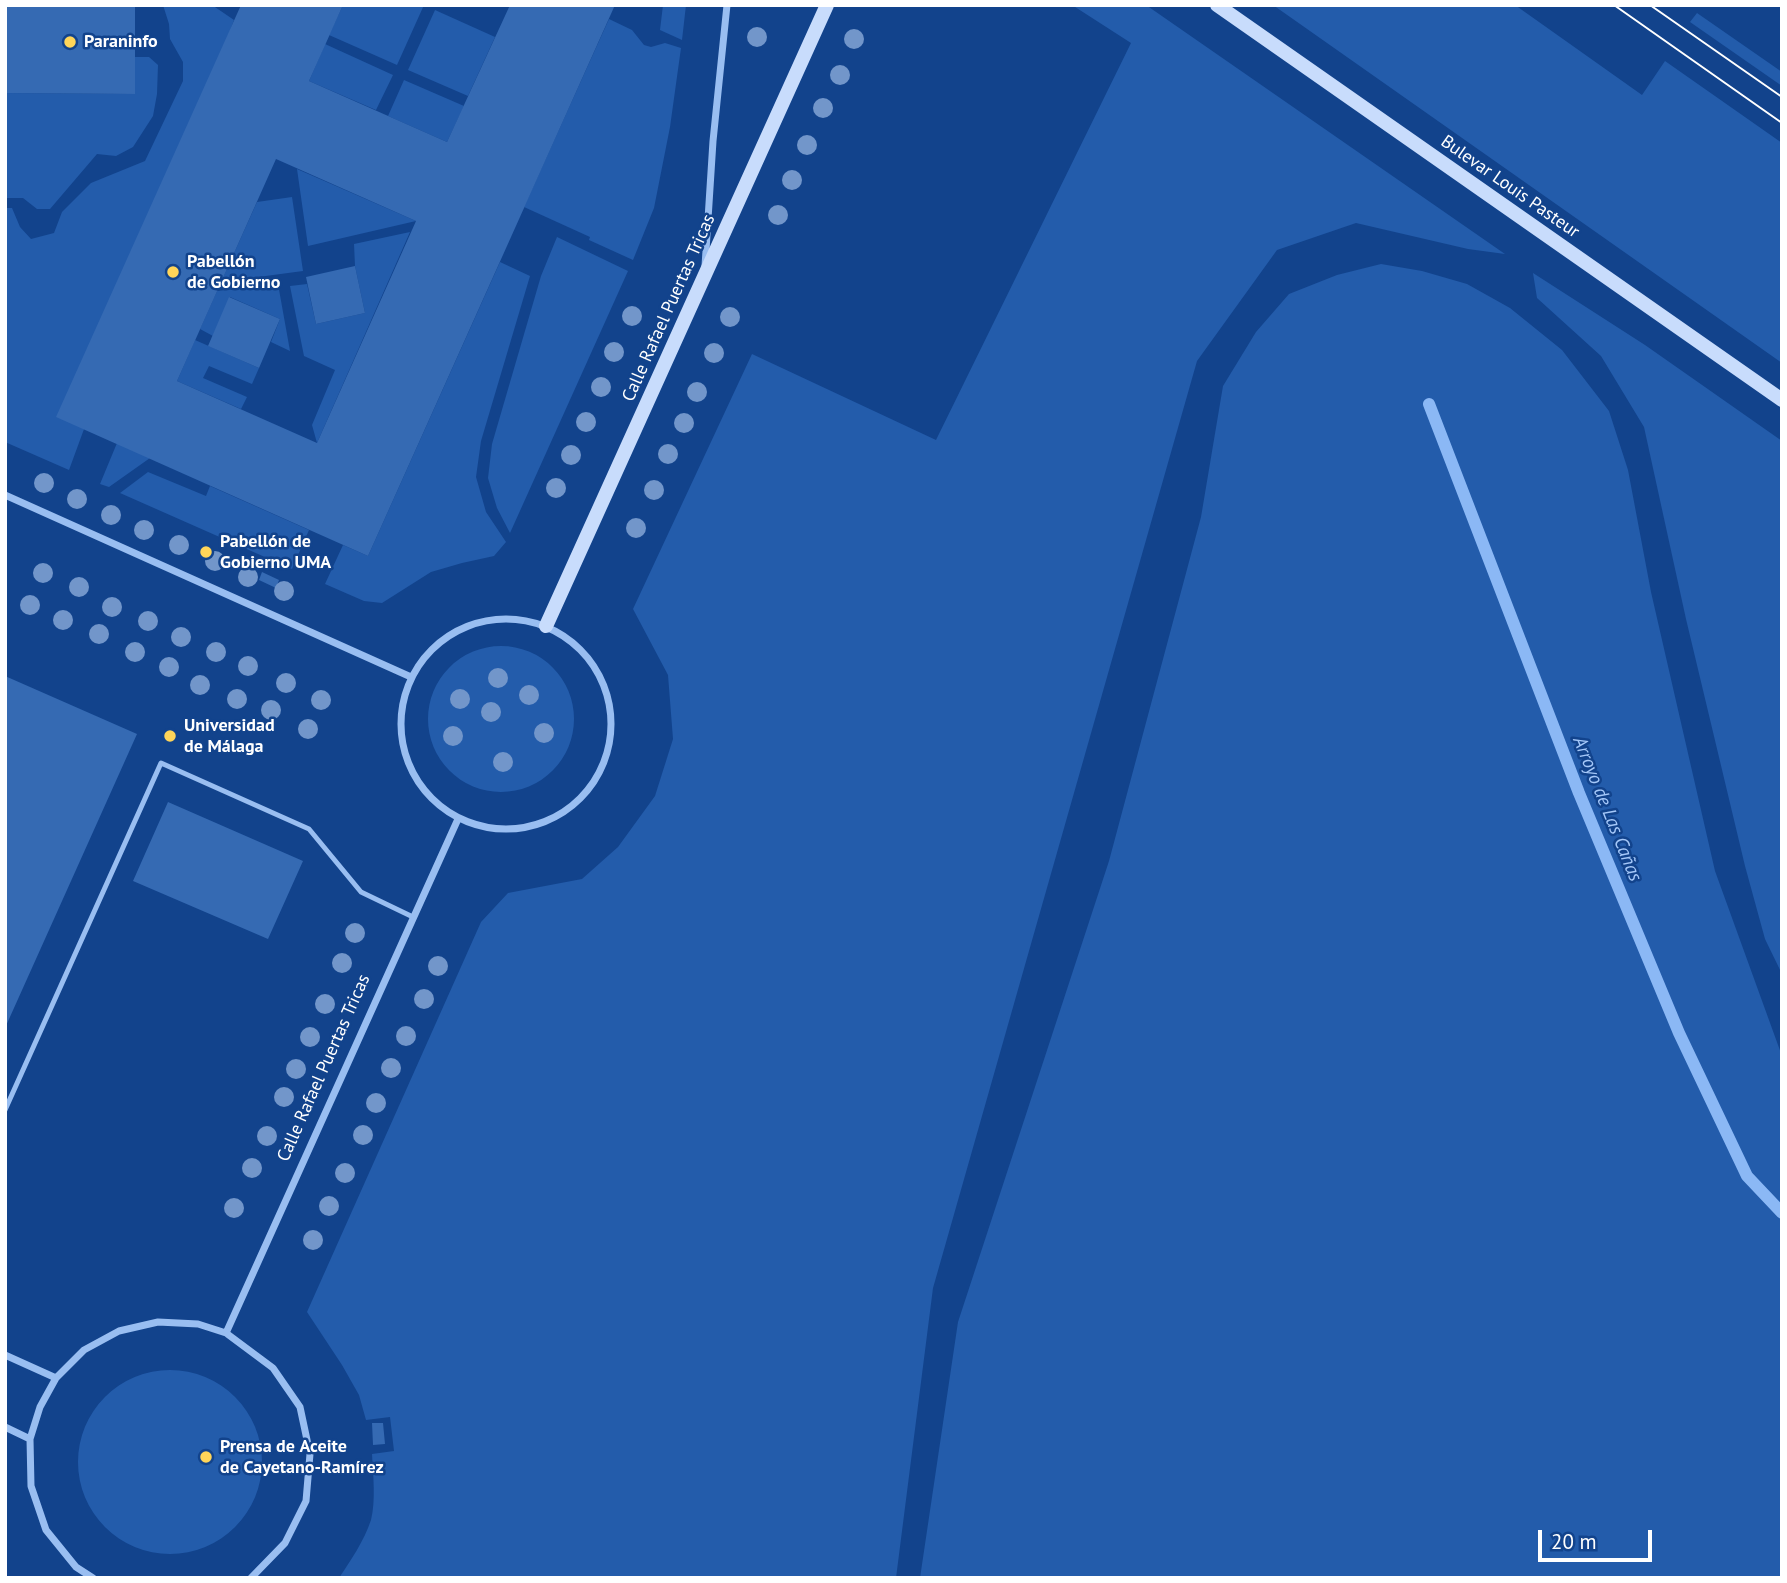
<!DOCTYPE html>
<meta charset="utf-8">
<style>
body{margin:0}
#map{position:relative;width:1787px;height:1583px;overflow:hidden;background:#12438c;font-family:"PT Sans",sans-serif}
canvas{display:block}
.frame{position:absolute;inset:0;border:7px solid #fff;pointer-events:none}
.scale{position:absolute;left:1538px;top:1530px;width:114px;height:32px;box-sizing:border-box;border:4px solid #fff;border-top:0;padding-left:9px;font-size:21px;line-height:24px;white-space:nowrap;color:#fff;-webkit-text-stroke:5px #12438c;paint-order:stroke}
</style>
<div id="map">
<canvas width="1787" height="1583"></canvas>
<div class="frame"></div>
<div class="scale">20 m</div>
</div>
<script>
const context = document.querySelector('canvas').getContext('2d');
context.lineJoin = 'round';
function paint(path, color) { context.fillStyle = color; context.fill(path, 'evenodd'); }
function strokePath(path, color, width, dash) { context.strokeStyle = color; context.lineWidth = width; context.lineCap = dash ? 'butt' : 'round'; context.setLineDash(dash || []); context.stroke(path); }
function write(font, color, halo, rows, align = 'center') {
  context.font = font + ' "PT Sans",sans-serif'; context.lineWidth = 5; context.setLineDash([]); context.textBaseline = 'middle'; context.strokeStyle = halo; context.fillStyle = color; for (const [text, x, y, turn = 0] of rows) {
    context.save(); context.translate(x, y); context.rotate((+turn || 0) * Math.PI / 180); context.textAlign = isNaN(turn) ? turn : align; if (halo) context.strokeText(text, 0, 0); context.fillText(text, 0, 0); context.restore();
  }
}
const green = new Path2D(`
 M 163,5 L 212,5 L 234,20 L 69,470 L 5,442 L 5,208 L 12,208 L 20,227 L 31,239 L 54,233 L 62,212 L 91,183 L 145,161 L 183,81 L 183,62 L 170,39 L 169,24 Z
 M 343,5 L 424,5 L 397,65 L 329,35 Z
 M 663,5 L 686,5 L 682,40 L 660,30 Z
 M 1072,5 L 1146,5 L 1505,254 L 1468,249 L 1356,223 L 1277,250 L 1197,361 L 933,1288 L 896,1578 L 339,1578 C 351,1560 364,1541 371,1520 C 376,1500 373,1475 372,1454 L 394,1451 L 390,1417 L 366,1420 L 359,1395 L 342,1365 L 307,1312 L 481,922 L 508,893 L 582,879 L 618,847 L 655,796 L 673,739 L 668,675 L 633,609 L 752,354 L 936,440 L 1131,43 Z
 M 1273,5 L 1515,5 L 1642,95 L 1665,61 L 1782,143 L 1782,363 Z
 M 435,10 L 495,37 L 468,96 L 408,70 Z
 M 1697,13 L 1782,72 L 1782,86 L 1690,22 Z
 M 609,19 L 632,30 L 644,45 L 651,47 L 665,43 L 681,48 L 670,127 L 654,208 L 633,260 L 589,240 L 590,237 L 524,207 Z
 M 325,44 L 393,75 L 376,110 L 309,81 Z
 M 135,57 L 149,57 L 158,65 L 157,94 L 153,116 L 133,147 L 116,156 L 97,154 L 50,209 L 37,209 L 23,198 L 5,198 L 5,93 L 134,94 Z
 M 404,80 L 464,106 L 447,142 L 388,116 Z
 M 297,169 L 416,221 L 308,246 Z
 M 292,197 L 303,271 L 221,282 L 257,202 Z
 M 410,232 L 317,443 L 312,425 L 335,370 L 304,356 L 290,286 L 307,284 L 316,324 L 365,313 L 355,266 L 354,244 Z
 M 557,237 L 628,271 L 510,533 L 497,508 L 488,478 L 492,444 L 541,276 Z
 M 500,262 L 530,276 L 481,441 L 476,477 L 486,512 L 506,542 L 494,556 L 462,563 L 431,572 L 382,603 L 364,601 L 325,584 L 343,545 L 368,556 Z
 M 1381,264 L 1422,271 L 1467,284 L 1510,308 L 1562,350 L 1609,411 L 1628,470 L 1651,592 L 1715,871 L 1782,1056 L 1782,1578 L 920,1578 L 958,1322 L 1109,861 L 1201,517 L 1223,386 L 1256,332 L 1289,294 L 1337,275 Z
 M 1533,273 L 1645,345 L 1782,441 L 1782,974 L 1765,939 L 1745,866 L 1686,619 L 1644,427 L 1601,356 L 1537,298 Z
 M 278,284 L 290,351 L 271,342 L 280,319 L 230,297 L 213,336 L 200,329 L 217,291 Z
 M 195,340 L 259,368 L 252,384 L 209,366 L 203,378 L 247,397 L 241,409 L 177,381 Z
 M 117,443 L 150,458 L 109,487 L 100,484 Z
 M 148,472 L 206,496 L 210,486 L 309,530 L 292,569 L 120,493 Z
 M428 719a73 73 0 1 1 146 0a73 73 0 1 1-146 0Z
 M78 1462a92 92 0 1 1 184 0a92 92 0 1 1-184 0Z`);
const stream = new Path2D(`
 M 1429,404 L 1579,793 L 1679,1033 L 1747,1176 L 1782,1213`);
const building = new Path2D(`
 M 5,5 L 135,5 L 135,94 L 5,93 Z
 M 241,5 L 343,5 L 309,81 L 447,142 L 510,5 L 615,5 L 368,556 L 56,417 ZM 276,159 L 416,221 L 317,443 L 177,381 Z
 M 355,266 L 365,313 L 316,324 L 306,277 Z
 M 229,297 L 280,319 L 259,368 L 208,346 Z
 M 262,572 L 279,580 L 276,588 L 259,580 Z
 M 5,676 L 137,734 L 5,1028 Z
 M 168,802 L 303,861 L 268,939 L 133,881 Z
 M 372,1423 L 383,1423 L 385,1444 L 373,1445 Z`);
const lane = new Path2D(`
 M 5,1110 L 161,763 L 309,829 L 361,892 L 413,917`);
const street = new Path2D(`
 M 705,266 L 713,141 L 727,5
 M 5,495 L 411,677
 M401 724a105 105 0 1 1 210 0a105 105 0 1 1-210 0Z
 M 226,1333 L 458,819
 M 5,1355 L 56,1378
 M 5,1427 L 30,1439
 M 93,1578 L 76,1567 L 46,1530 L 31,1486 L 30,1439 L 40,1407 L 56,1378 L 84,1350 L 119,1331 L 158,1322 L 198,1324 L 226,1333 L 273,1368 L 300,1407 L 310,1454 L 306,1501 L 285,1543 L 251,1578`);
const secondary = new Path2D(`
 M 1217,5 L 1782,400
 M 546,626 L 827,5`);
const tram = new Path2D(`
 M 1614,5 L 1782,123
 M 1650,5 L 1782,97`);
const trees = [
 [757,37],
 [854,39],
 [840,75],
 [823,108],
 [807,145],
 [792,180],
 [778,215],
 [632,316],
 [730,317],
 [614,352],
 [714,353],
 [601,387],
 [697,392],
 [586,422],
 [684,423],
 [668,454],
 [571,455],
 [44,483],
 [556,488],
 [654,490],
 [77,499],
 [111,515],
 [636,528],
 [144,530],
 [179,545],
 [215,561],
 [43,573],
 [248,577],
 [79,587],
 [284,591],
 [30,605],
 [112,607],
 [63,620],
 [148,621],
 [99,634],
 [181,637],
 [135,652],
 [216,652],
 [248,666],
 [169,667],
 [498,678],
 [286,683],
 [200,685],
 [529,695],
 [237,699],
 [460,699],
 [321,700],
 [271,710],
 [491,712],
 [308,729],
 [544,733],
 [453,736],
 [503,762],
 [355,933],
 [342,963],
 [438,966],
 [424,999],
 [325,1004],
 [406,1036],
 [310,1037],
 [391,1068],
 [296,1069],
 [284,1097],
 [376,1103],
 [363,1135],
 [267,1136],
 [252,1168],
 [345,1173],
 [329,1206],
 [234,1208],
 [313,1240]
];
const markers = [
 [70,42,7,"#ffd559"],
 [173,272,7,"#ffd559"],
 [206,552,7,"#ffd559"],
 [170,736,7,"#ffd559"],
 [206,1457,7,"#ffd559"]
];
const poiNames = [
 ["Paraninfo",84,42],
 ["Pabellón",187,262],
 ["de Gobierno",187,283],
 ["Pabellón de",220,542],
 ["Gobierno UMA",220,563],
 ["Universidad",184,726],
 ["de Málaga",184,747],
 ["Prensa de Aceite",220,1447],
 ["de Cayetano-Ramírez",220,1468]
];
const streetNames = [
 ["Bulevar Louis Pasteur",1510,187,35],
 ["Calle Rafael Puertas Tricas",669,308,-66],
 ["Calle Rafael Puertas Tricas",324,1068,-66]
];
const waterNames = [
 ["Arroyo de Las Cañas",1607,809,68]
];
paint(green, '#235cab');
strokePath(stream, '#8bb8f5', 12);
paint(building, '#356ab3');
strokePath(lane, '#99bef1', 5);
strokePath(street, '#99bef1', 7);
strokePath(secondary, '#c8dcfc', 14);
strokePath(tram, '#fff', 2);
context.fillStyle = '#7296ca';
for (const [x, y] of trees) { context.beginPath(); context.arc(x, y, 10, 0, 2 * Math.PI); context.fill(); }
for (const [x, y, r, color] of markers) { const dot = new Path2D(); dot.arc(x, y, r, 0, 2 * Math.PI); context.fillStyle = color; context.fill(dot); strokePath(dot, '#12438c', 2.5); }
write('bold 18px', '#fff', '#12438c', poiNames, 'left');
write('18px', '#fff', '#12438c', streetNames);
write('italic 19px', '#a5c8f9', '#12438c', waterNames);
</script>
